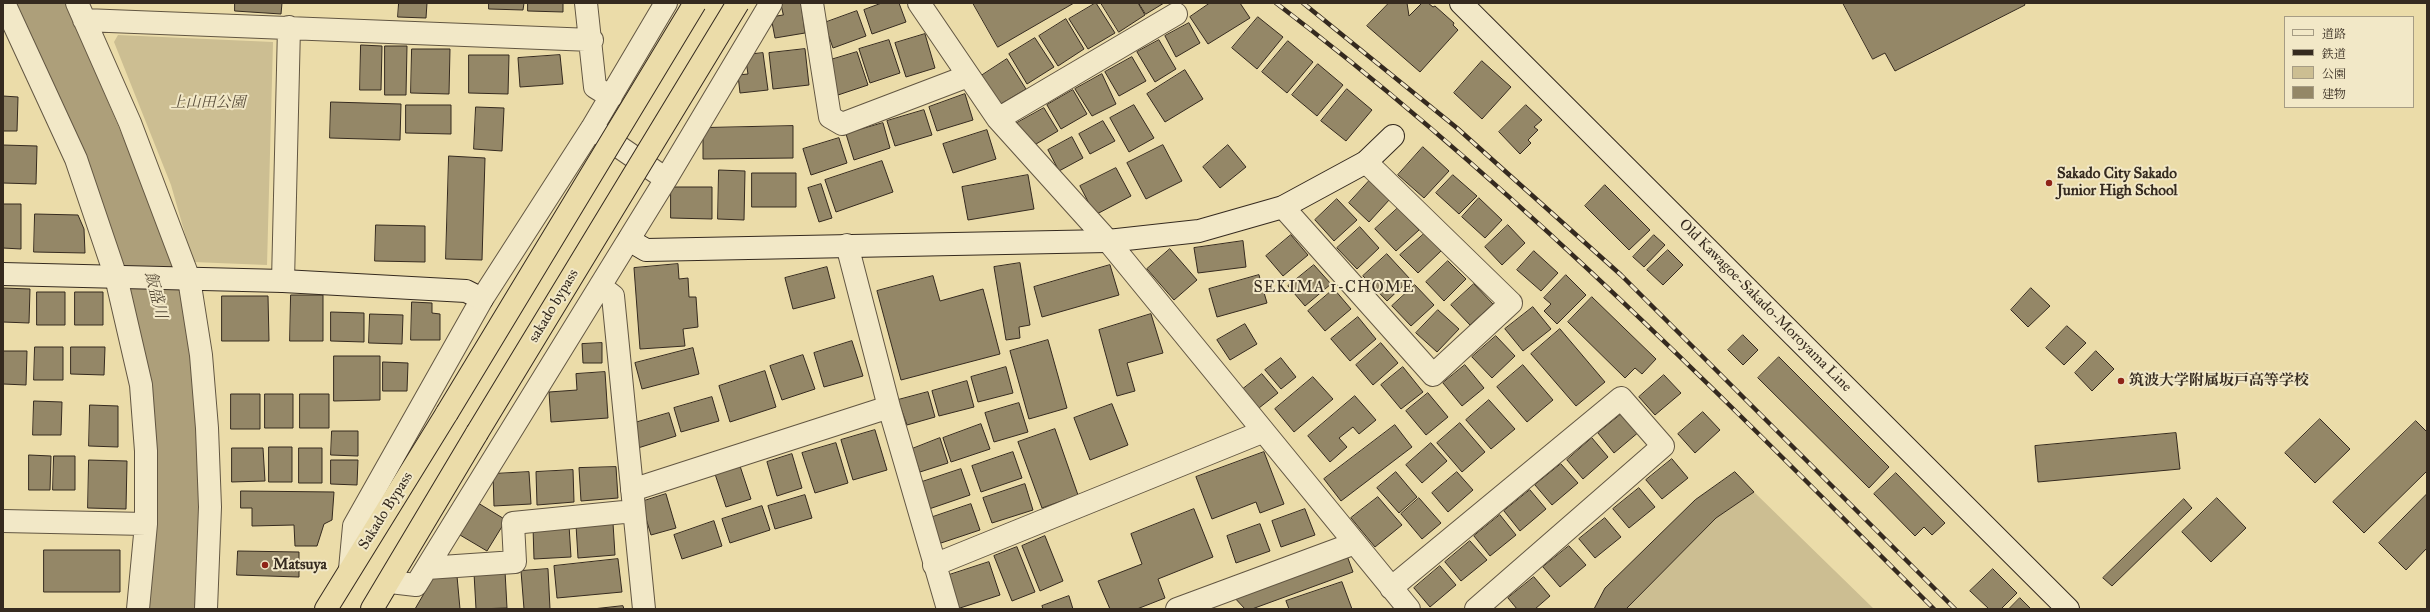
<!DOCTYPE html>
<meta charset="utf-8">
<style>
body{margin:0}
#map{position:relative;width:2430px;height:612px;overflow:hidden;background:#ebdca9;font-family:"IM FELL Great Primer","Noto Serif JP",serif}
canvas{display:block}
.frame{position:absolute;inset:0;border:4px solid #352a1f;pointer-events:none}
.legend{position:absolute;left:2284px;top:16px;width:130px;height:92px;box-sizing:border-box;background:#f2e8c7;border:1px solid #a69c84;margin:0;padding:5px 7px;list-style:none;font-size:12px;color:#352a1f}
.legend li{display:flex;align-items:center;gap:8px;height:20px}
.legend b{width:20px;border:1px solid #a69c84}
</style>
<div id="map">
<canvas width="2430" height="612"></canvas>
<div class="frame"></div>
<ul class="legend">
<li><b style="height:5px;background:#f2e8c7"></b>道路</li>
<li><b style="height:5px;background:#352a1f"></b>鉄道</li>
<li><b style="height:11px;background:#ccbe92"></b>公園</li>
<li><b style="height:11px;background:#948767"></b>建物</li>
</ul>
</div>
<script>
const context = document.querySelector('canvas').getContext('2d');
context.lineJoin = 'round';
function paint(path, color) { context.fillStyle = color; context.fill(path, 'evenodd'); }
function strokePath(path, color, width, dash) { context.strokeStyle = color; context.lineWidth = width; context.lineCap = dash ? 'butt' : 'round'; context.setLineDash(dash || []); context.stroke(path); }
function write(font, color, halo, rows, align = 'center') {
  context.font = font + ' "IM FELL Great Primer","Noto Serif JP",serif'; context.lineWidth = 4; context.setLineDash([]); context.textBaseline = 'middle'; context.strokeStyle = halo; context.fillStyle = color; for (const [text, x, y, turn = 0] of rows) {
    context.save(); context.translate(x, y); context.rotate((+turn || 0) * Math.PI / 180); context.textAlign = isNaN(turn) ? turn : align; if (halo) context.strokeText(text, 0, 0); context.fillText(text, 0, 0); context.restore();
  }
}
const green = new Path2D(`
 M 118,35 L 273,42 L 267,265 L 193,262 L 171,185 L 114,42 Z
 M 1754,492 L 1874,609 L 1626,609 L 1716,518 Z`);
const river = new Path2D(`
 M 38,3 L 143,249 L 162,320 L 176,435 L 177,519 L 169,609`);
const building = new Path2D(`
 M 235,3 L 282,3 L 281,14 L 235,11 Z
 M 399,3 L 427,3 L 426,18 L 398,17 Z
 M 489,3 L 524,3 L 523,10 L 489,9 Z
 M 528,3 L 563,3 L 563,12 L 528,11 Z
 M 781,3 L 801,3 L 805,33 L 775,38 L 771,17 L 783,15 Z
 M 882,3 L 899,3 L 906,22 L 872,34 L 864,10 Z
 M 973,3 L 1074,3 L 998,47 Z
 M 1096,3 L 1115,33 L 1088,49 L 1069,19 Z
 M 1101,3 L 1138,3 L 1145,15 L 1119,32 Z
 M 1139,3 L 1164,3 L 1146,14 Z
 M 1210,3 L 1240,3 L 1250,18 L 1208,44 L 1190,17 Z
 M 1389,3 L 1407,3 L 1409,16 L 1422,3 L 1428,3 L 1433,7 L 1435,6 L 1454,23 L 1453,25 L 1458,30 L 1420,72 L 1367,26 Z
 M 1843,3 L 2024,3 L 2025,5 L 1895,71 L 1885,53 L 1873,59 Z
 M 857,11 L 866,36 L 833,48 L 824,23 Z
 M 1258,17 L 1283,37 L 1257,69 L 1232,48 Z
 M 1066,19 L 1084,49 L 1058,66 L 1039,36 Z
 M 1189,23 L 1200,43 L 1176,57 L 1165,36 Z
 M 925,34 L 935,68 L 906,77 L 895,43 Z
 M 1035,38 L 1054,67 L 1027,84 L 1009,54 Z
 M 889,40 L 900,73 L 870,83 L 859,49 Z
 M 1159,40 L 1176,69 L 1155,82 L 1137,52 Z
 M 1288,41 L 1313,62 L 1287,93 L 1262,72 Z
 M 361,45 L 382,46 L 381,90 L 360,90 Z
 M 385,46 L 407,46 L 406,95 L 385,95 Z
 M 412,49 L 450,49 L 449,94 L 411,93 Z
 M 805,49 L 809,85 L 773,89 L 769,53 Z
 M 857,52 L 868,85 L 838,95 L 827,61 Z
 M 763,53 L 768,90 L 740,93 L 738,75 L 748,74 L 745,55 Z
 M 469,55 L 509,55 L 508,94 L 469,93 Z
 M 560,55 L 563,84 L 520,87 L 518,58 Z
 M 1132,57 L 1146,81 L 1119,96 L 1105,72 Z
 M 1007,59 L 1026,89 L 999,105 L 981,76 Z
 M 1482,61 L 1511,87 L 1482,119 L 1454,93 Z
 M 1318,64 L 1343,85 L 1317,116 L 1292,95 Z
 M 1185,70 L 1203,99 L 1165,122 L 1147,94 Z
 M 1102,74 L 1116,104 L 1092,116 L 1075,89 Z
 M 1347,89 L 1372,110 L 1346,141 L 1321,121 Z
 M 1073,90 L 1087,114 L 1061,129 L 1047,105 Z
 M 965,94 L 973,120 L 937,131 L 929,107 Z
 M 3,96 L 18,97 L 17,131 L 3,131 Z
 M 331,102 L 401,104 L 400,140 L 330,138 Z
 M 406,105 L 451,105 L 451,134 L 406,133 Z
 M 1134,105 L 1154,138 L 1129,152 L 1110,118 Z
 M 1526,105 L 1542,120 L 1534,127 L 1538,130 L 1528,140 L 1531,143 L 1520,154 L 1499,132 Z
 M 476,107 L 504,108 L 502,151 L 474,149 Z
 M 1044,108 L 1058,131 L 1031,147 L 1017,123 Z
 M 924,110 L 932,135 L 895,146 L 887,121 Z
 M 1103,121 L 1115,141 L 1090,154 L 1079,134 Z
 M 883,123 L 890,148 L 854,160 L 846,134 Z
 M 793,126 L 793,158 L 703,159 L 703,128 Z
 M 987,130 L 996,159 L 953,173 L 943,144 Z
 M 1072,137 L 1083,158 L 1059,171 L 1048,150 Z
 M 839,138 L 847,163 L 811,175 L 803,149 Z
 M 3,145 L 37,146 L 36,184 L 3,183 Z
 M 1163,145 L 1182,181 L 1146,199 L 1127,163 Z
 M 1228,145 L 1246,167 L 1220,188 L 1203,167 Z
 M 1423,147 L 1449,171 L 1424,198 L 1398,175 Z
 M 449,156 L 485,158 L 482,260 L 446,259 Z
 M 882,161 L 893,192 L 836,212 L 825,180 Z
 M 1116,168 L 1131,196 L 1095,215 L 1080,186 Z
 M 719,170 L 745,171 L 744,220 L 718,219 Z
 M 752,173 L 796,173 L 796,207 L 752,207 Z
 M 1028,175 L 1034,209 L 968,220 L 962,187 Z
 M 1453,175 L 1477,196 L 1459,214 L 1436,193 Z
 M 1370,180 L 1390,199 L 1369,222 L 1349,203 Z
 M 821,184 L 832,218 L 819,222 L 808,188 Z
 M 1605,185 L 1650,230 L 1629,250 L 1585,206 Z
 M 671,187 L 712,187 L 712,219 L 671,218 Z
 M 1479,198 L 1502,220 L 1485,238 L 1462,217 Z
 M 1337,199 L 1357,220 L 1334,241 L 1315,220 Z
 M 3,204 L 21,204 L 21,249 L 3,248 Z
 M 1398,208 L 1419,230 L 1396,251 L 1375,229 Z
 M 35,214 L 78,215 L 84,229 L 85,253 L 34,252 Z
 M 376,225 L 425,226 L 425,262 L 375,261 Z
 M 1508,225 L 1525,243 L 1502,265 L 1485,247 Z
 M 1360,227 L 1379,248 L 1357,269 L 1337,248 Z
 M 1424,234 L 1441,251 L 1418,273 L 1400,255 Z
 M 1291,235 L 1308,255 L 1283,276 L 1266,256 Z
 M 1654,235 L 1665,245 L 1644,267 L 1633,257 Z
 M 1243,241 L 1246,267 L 1198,273 L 1194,248 Z
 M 1170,249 L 1197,280 L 1174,300 L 1147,269 Z
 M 1668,250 L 1683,265 L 1663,285 L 1647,270 Z
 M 1534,251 L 1558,273 L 1541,291 L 1517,270 Z
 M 1387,254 L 1410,279 L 1387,301 L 1363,276 Z
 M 1448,261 L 1466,279 L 1444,301 L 1426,282 Z
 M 1020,263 L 1030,325 L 1019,327 L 1020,338 L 1006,340 L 994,267 Z
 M 678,264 L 679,279 L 688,278 L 689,297 L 696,297 L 698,327 L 683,329 L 685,346 L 640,349 L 634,268 Z
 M 1110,265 L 1119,295 L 1042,317 L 1034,287 Z
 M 1314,265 L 1331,284 L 1305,306 L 1288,286 Z
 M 827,267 L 835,298 L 793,309 L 785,278 Z
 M 1259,275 L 1267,303 L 1217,317 L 1209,289 Z
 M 1566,275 L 1586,295 L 1557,324 L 1544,311 L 1551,304 L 1544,298 Z
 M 933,276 L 940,301 L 983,289 L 1000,354 L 901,380 L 877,291 Z
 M 1474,284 L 1493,304 L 1470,325 L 1451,305 Z
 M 1415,285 L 1434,305 L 1411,326 L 1392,306 Z
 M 3,288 L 30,289 L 29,323 L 3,322 Z
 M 2031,288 L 2050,306 L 2028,327 L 2011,310 Z
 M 1334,289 L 1351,309 L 1325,331 L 1308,311 Z
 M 37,292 L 65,292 L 65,325 L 37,325 Z
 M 75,292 L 103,292 L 103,325 L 75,325 Z
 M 291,295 L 323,295 L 323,341 L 290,341 Z
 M 222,296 L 268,296 L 269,341 L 222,341 Z
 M 1592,297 L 1656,359 L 1642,374 L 1635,368 L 1625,378 L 1568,322 Z
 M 412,302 L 432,303 L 432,313 L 440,314 L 440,340 L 411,340 Z
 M 1533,307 L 1551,329 L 1523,351 L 1505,329 Z
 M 1438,310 L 1459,329 L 1437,352 L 1416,333 Z
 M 331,312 L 364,313 L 364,342 L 331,341 Z
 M 370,314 L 403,315 L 402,344 L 369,343 Z
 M 1151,314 L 1163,353 L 1127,363 L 1135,391 L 1117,396 L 1099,330 Z
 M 1358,317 L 1376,339 L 1350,361 L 1331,339 Z
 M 1245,324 L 1257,344 L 1230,360 L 1217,340 Z
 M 2067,326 L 2086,343 L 2064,365 L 2046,348 Z
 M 1560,329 L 1605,382 L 1576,406 L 1531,354 Z
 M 1743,335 L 1758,350 L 1743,365 L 1728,350 Z
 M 1496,336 L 1515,356 L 1492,378 L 1472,357 Z
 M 1048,340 L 1067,408 L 1029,419 L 1010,351 Z
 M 852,341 L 863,376 L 824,387 L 814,353 Z
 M 602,343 L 602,363 L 583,363 L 582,344 Z
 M 1381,343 L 1398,363 L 1373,385 L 1356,365 Z
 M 35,347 L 63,347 L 63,380 L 34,380 Z
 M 71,347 L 105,347 L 104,375 L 71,374 Z
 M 693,348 L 699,374 L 642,389 L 635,363 Z
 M 3,351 L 27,351 L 26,385 L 3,384 Z
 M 2096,351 L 2114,369 L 2092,391 L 2075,373 Z
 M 803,355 L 815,389 L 782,400 L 770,366 Z
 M 334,356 L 380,356 L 380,400 L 334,401 Z
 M 1779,357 L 1889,467 L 1869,488 L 1758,378 Z
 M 1281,358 L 1296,377 L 1281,389 L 1265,370 Z
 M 383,362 L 408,363 L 407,391 L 383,391 Z
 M 1465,365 L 1484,388 L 1462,406 L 1443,383 Z
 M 1523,365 L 1553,400 L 1527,422 L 1497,387 Z
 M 1006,367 L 1013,393 L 978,402 L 971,377 Z
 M 1403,367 L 1423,392 L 1401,409 L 1381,385 Z
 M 765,371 L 776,407 L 730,422 L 719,386 Z
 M 605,372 L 608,418 L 551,422 L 549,392 L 577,390 L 576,374 Z
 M 1262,374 L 1278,393 L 1259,408 L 1243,389 Z
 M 1664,375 L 1681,393 L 1655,415 L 1639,397 Z
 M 1313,377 L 1333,399 L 1294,432 L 1275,409 Z
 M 967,381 L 974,407 L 939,416 L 932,391 Z
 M 928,392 L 935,417 L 907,425 L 898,400 Z
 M 1428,393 L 1448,417 L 1426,435 L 1406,411 Z
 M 231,394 L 260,394 L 260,429 L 231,429 Z
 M 265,394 L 293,394 L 293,428 L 265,428 Z
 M 300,394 L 329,394 L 329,428 L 300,428 Z
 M 1355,396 L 1376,420 L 1359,434 L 1353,427 L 1339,438 L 1347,447 L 1330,462 L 1308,436 Z
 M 712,397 L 719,421 L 681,432 L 674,408 Z
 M 1489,400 L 1515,429 L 1491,449 L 1466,420 Z
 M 34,401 L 62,402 L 61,435 L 33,435 Z
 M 1019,403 L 1028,432 L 994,442 L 985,413 Z
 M 1112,404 L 1128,445 L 1090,460 L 1074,418 Z
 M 90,405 L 118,406 L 118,447 L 89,446 Z
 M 1624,412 L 1640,431 L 1614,453 L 1598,433 Z
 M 1703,412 L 1720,430 L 1695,453 L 1678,434 Z
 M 669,413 L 676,436 L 638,448 L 631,424 Z
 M 2320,419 L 2350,449 L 2315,483 L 2285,453 Z
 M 2416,421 L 2427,432 L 2427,471 L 2364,533 L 2333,502 Z
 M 1460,423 L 1485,452 L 1462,472 L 1437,443 Z
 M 981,424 L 990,449 L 951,462 L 943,438 Z
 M 1395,425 L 1412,447 L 1341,501 L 1324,479 Z
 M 1055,429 L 1078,495 L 1042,508 L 1018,442 Z
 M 875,430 L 887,470 L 853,480 L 841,440 Z
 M 332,431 L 358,431 L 358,456 L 331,455 Z
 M 2176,433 L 2180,469 L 2038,482 L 2035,446 Z
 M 940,438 L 948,463 L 920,472 L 912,449 Z
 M 1592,438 L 1608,457 L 1583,479 L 1567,460 Z
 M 836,443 L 848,483 L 815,493 L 802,453 Z
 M 1431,443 L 1447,461 L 1422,483 L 1406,465 Z
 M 269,447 L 292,447 L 292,482 L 269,482 Z
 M 232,448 L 263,448 L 265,481 L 232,482 Z
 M 299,448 L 322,448 L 322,483 L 299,483 Z
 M 1013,452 L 1022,478 L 981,492 L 972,466 Z
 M 1264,452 L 1284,504 L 1260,513 L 1256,502 L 1212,519 L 1196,477 Z
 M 792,454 L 802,488 L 777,496 L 767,462 Z
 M 29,455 L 51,456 L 50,490 L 29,490 Z
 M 54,456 L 75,456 L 75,490 L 53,490 Z
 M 1672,459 L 1688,478 L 1662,499 L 1646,480 Z
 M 89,460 L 127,461 L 126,509 L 88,508 Z
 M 331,460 L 358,460 L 357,485 L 331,484 Z
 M 1561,464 L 1578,483 L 1552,505 L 1535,485 Z
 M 740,466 L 751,499 L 726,507 L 715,474 Z
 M 616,467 L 618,498 L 581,501 L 579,468 Z
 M 961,469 L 970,495 L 929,509 L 919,483 Z
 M 573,470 L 574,502 L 537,505 L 536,472 Z
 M 529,472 L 531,504 L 494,506 L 493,474 Z
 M 1396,472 L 1417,497 L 1399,513 L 1377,488 Z
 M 1457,472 L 1473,490 L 1448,512 L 1432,493 Z
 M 1735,472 L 1754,492 L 1716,518 L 1626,609 L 1594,609 L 1605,588 L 1695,500 Z
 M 1896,473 L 1945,523 L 1932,535 L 1924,527 L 1915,536 L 1874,494 Z
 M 1025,484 L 1033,510 L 992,523 L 983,498 Z
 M 1639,488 L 1655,507 L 1629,528 L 1613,509 Z
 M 1530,490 L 1546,509 L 1520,531 L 1504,511 Z
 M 241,491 L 334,492 L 332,520 L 324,524 L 317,546 L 295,546 L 294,525 L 252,526 L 252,508 L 241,508 Z
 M 666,494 L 676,528 L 651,535 L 641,502 Z
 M 2427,494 L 2427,548 L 2406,570 L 2379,543 Z
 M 805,495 L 812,518 L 775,529 L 768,506 Z
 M 1378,497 L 1402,525 L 1375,547 L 1351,518 Z
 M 1419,498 L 1441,523 L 1422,539 L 1401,514 Z
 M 2217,498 L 2246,528 L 2211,562 L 2182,532 Z
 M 2184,499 L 2192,508 L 2112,586 L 2103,578 Z
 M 478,503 L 506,520 L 487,551 L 460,535 Z
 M 971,504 L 980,530 L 938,544 L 930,518 Z
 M 762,506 L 770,530 L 730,543 L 722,519 Z
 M 1194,509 L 1213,557 L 1158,579 L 1165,598 L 1137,609 L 1110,609 L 1098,581 L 1142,564 L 1131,534 Z
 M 1305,509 L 1315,535 L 1281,547 L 1272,521 Z
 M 1500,515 L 1516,535 L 1490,556 L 1474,536 Z
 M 1605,518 L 1621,537 L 1595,558 L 1579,539 Z
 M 714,521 L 722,546 L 682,559 L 674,535 Z
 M 613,523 L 615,555 L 578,558 L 576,525 Z
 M 1260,524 L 1270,551 L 1236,563 L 1227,536 Z
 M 569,525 L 571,557 L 534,559 L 533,527 Z
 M 1045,536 L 1063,581 L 1040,591 L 1022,546 Z
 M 1470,541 L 1487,560 L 1461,581 L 1445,562 Z
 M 1569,546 L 1586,565 L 1560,587 L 1543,567 Z
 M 1017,547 L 1035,592 L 1012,601 L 994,556 Z
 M 44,550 L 120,550 L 120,592 L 44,592 Z
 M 238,551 L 299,552 L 299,577 L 237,575 Z
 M 1346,553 L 1353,572 L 1252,609 L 1245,609 L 1232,595 Z
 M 618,559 L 622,592 L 557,598 L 554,566 Z
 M 989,562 L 1000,595 L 957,609 L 946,576 Z
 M 1440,566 L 1456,585 L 1430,607 L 1414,588 Z
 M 548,569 L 550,609 L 524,609 L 521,571 Z
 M 1993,569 L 2017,593 L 2001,609 L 1989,609 L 1970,591 Z
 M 505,571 L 507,608 L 476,609 L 474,573 Z
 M 457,576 L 460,609 L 415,609 L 433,578 Z
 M 1534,577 L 1550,596 L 1535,609 L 1517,609 L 1508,598 Z
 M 1342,582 L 1352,609 L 1289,609 L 1286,601 Z
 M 1069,596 L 1073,609 L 1043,609 L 1042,606 Z
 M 2020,598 L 2031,609 L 2009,609 Z
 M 623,606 L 624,609 L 593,609 Z`);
const street = new Path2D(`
 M 4,3 L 76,159 L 116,277 L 141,385 L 146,451 L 146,524 L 138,609
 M 77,3 L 130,123 L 189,279 L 201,355 L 207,428 L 210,507 L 206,609
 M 586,3 L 595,87 L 611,97
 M 812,3 L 830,117 L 842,124 L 968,76
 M 919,3 L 998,119 L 1108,241 L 1409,609
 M 84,20 L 592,40
 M 998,119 L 1176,14
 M 596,131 L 666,179 L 771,3
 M 1283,207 L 1433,375 L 1511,303 L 1366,162
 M 847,245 L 889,407 L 948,609
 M 283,281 L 289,27
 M 600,286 L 613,296 L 644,609
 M 632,490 L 889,407
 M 3,521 L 146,524
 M 934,565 L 1262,432
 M 427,568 L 515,562 L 513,523 L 634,511
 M 350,569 L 354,526 L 482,299 L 592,128 L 666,3
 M 390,582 L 416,585 L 666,179
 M 1391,588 L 1621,398 L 1663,446 L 1476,609
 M 1177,609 L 1347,546 L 1353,541`);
const secondary = new Path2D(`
 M 1461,3 L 2068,609
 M 629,240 L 646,250 L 1108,241 L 1199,231 L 1283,207 L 1366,162 L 1393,136
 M 3,274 L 283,281 L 466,291 L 482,299`);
const highway = new Path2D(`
 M 326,609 L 447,413
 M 372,609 L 477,433`);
const rail = new Path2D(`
 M 1276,3 C 1514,184 1723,398 1934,609
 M 1303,3 L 1457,128 L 1621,275 L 1955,609`);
const highwayBridge = new Path2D(`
 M 447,413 L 695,3
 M 477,433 L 738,3`);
const markers = [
 [2049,183,4,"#8f2418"],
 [2121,381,4,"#8f2418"],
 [265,565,4,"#8f2418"]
];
const parkNames = [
 ["上山田公園",208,103]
];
const poiNames = [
 ["Sakado City Sakado",2057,174],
 ["Junior High School",2057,191],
 ["筑波大学附属坂戸高等学校",2129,381],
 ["Matsuya",273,565]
];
const streetNames = [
 ["sakado bypass",554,306,-59],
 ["Old Kawagoe-Sakado-Moroyama Line",1765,306,45],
 ["Sakado Bypass",386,511,-58]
];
const neighbourhoodNames = [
 ["SEKIMA 1-CHOME",1334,288]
];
const waterNames = [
 ["飯盛川",155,295,76]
];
paint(green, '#ccbe92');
strokePath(river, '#ad9f7a', 51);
paint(building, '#948767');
strokePath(building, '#352a1f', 1);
strokePath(street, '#625642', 24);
strokePath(secondary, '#352a1f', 24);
strokePath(highway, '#352a1f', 24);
strokePath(street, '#f2e8c7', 22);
strokePath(secondary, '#f2e8c7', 22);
strokePath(highway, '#ebdca9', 22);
strokePath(rail, '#352a1f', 4.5);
strokePath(rail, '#f2e8c7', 3, [9]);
strokePath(highwayBridge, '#352a1f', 24, []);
strokePath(highwayBridge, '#ebdca9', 22);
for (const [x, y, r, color] of markers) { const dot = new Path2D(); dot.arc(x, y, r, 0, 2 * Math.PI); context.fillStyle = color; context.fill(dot); strokePath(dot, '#f2e8c7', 1.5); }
write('italic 15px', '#5b4f3c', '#f2e8c7', parkNames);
write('bold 15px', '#352a1f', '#f2e8c7', poiNames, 'left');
write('15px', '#352a1f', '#f2e8c7', streetNames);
context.letterSpacing = '1px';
write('16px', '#352a1f', '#f2e8c7', neighbourhoodNames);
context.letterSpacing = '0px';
write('italic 16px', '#594d3a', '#f2e8c7', waterNames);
</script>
